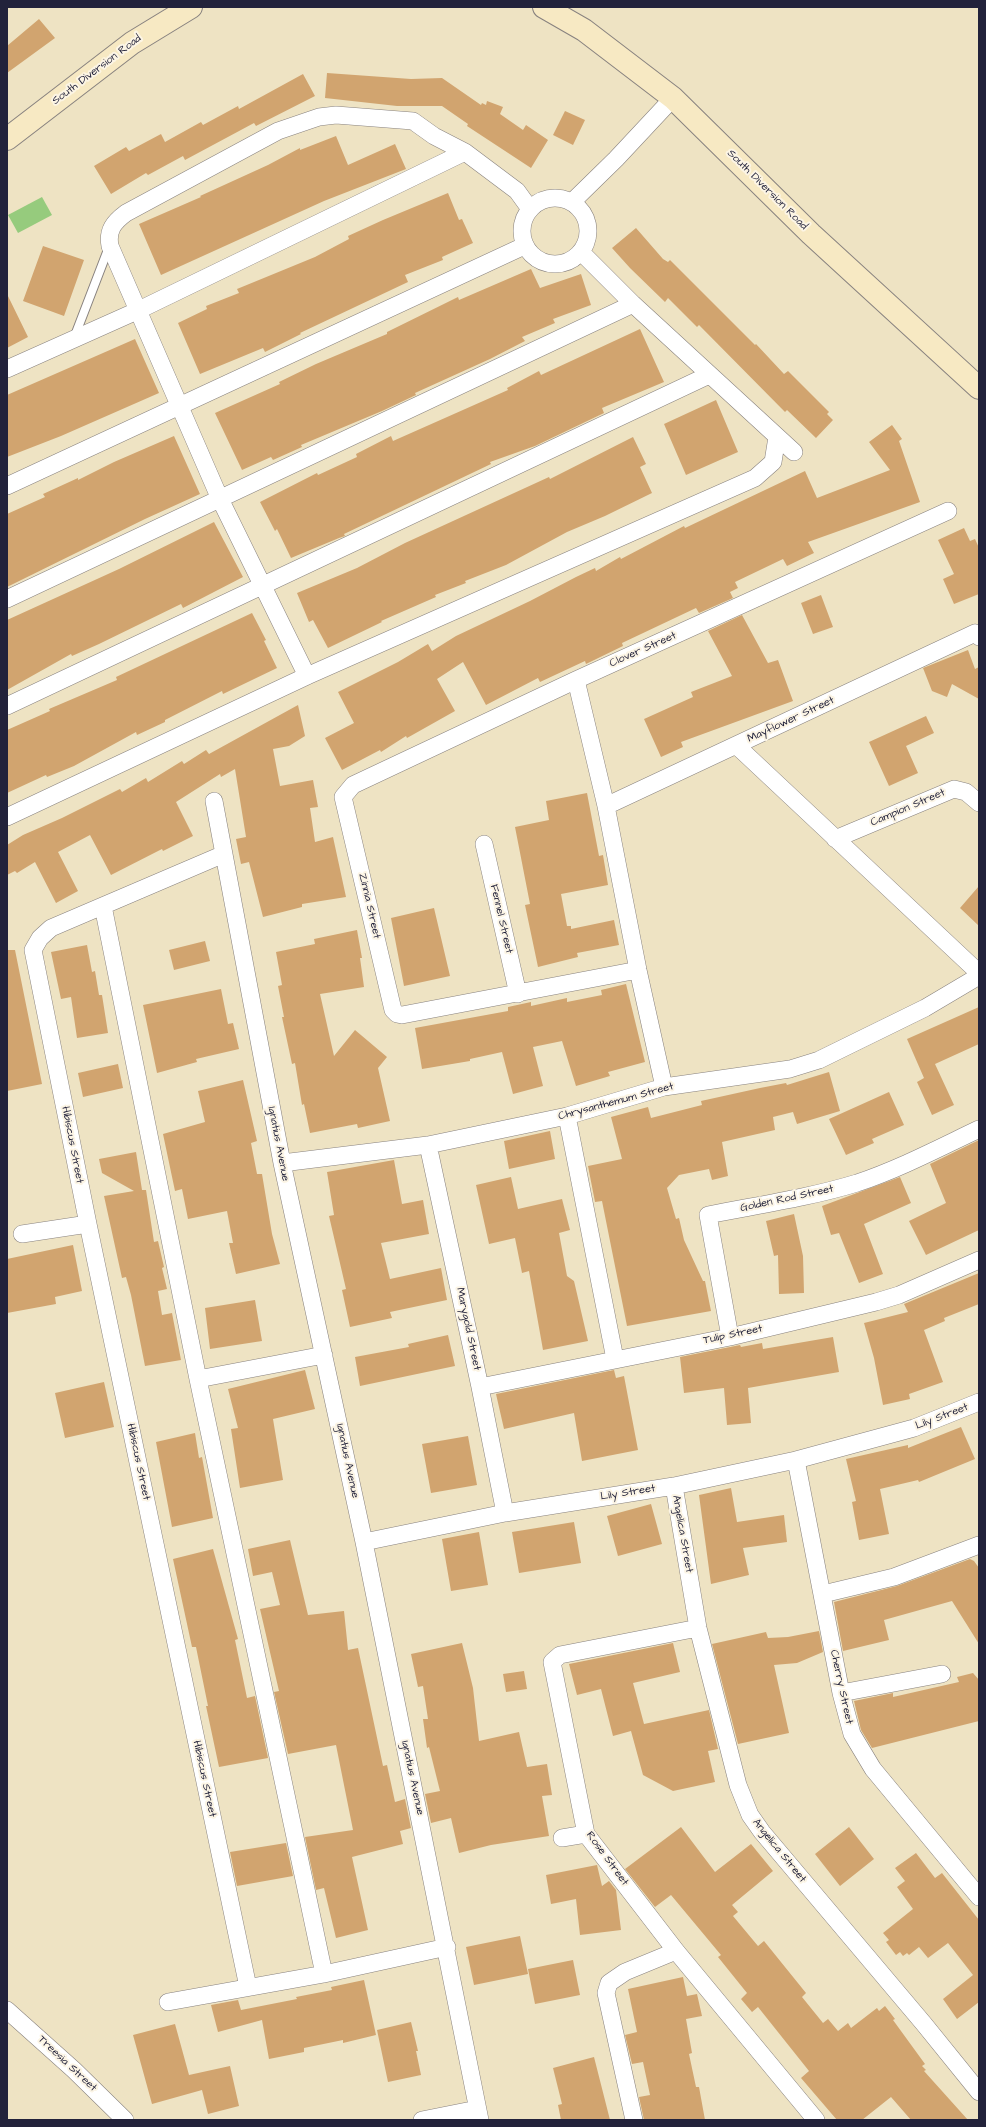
<!DOCTYPE html>
<style>
body{margin:0}
#map{position:relative;width:986px;height:2127px;overflow:hidden;background:#eee3c3;font-family:"Architects Daughter",sans-serif}
canvas{display:block}
.frame{position:absolute;inset:0;border:8px solid #22223b;pointer-events:none}
</style>
<div id="map">
<canvas width="986" height="2127"></canvas>
<div class="frame"></div>
</div>
<script>
const context = document.querySelector('canvas').getContext('2d');
context.lineJoin = 'round';
function paint(path, color) { context.fillStyle = color; context.fill(path, 'evenodd'); }
function strokePath(path, color, width, dash) { context.strokeStyle = color; context.lineWidth = width; context.lineCap = dash ? 'butt' : 'round'; context.setLineDash(dash || []); context.stroke(path); }
function write(font, color, halo, rows, align = 'center') {
  context.font = font + ' "Architects Daughter",sans-serif'; context.lineWidth = 4; context.setLineDash([]); context.textBaseline = 'middle'; context.strokeStyle = halo; context.fillStyle = color; for (const [text, x, y, turn = 0] of rows) {
    context.save(); context.translate(x, y); context.rotate((+turn || 0) * Math.PI / 180); context.textAlign = isNaN(turn) ? turn : align; if (halo) context.strokeText(text, 0, 0); context.fillText(text, 0, 0); context.restore();
  }
}
const green = new Path2D(`
 M 42,197 L 52,215 L 18,233 L 8,215 Z`);
const building = new Path2D(`
 M 39,19 L 55,38 L 7,73 L 7,46 Z
 M 327,73 L 411,79 L 442,78 L 481,105 L 482,103 L 486,105 L 487,101 L 503,107 L 500,114 L 523,130 L 526,125 L 548,140 L 531,168 L 467,126 L 468,124 L 442,106 L 397,106 L 325,98 Z
 M 303,74 L 315,96 L 256,126 L 254,123 L 185,160 L 183,156 L 148,175 L 146,173 L 111,194 L 94,166 L 126,147 L 129,151 L 161,134 L 165,142 L 201,122 L 203,125 L 238,106 L 239,109 Z
 M 565,111 L 585,120 L 573,145 L 553,135 Z
 M 336,136 L 348,165 L 395,144 L 406,169 L 324,201 L 161,275 L 139,224 L 201,197 L 200,196 L 268,165 L 300,148 L 300,150 Z
 M 448,193 L 459,220 L 462,219 L 473,243 L 442,257 L 443,260 L 405,275 L 408,282 L 300,333 L 301,334 L 265,352 L 263,348 L 200,374 L 178,323 L 207,309 L 206,306 L 239,293 L 237,289 L 315,257 L 349,239 L 348,236 L 383,220 Z
 M 636,228 L 663,259 L 668,262 L 670,260 L 755,345 L 756,344 L 784,374 L 788,371 L 829,412 L 827,414 L 833,420 L 816,438 L 787,410 L 785,412 L 699,325 L 697,327 L 668,298 L 665,302 L 630,268 L 612,248 Z
 M 43,246 L 84,260 L 64,316 L 23,301 Z
 M 531,269 L 540,288 L 581,274 L 591,305 L 553,319 L 555,323 L 522,337 L 525,341 L 490,359 L 415,393 L 416,395 L 382,411 L 301,445 L 302,447 L 273,460 L 271,457 L 242,470 L 215,413 L 280,384 L 279,382 L 316,364 L 387,334 L 387,332 L 458,297 L 459,300 Z
 M 7,294 L 28,337 L 7,348 Z
 M 640,329 L 664,382 L 602,408 L 604,413 L 535,446 L 490,462 L 491,464 L 344,534 L 345,536 L 339,538 L 291,558 L 277,529 L 275,531 L 260,502 L 317,473 L 318,475 L 357,457 L 356,454 L 391,436 L 393,441 L 508,390 L 507,388 L 539,371 L 541,375 Z
 M 135,339 L 159,393 L 61,436 L 7,457 L 7,395 Z
 M 716,400 L 738,452 L 686,475 L 664,424 Z
 M 892,425 L 902,439 L 899,441 L 920,502 L 808,542 L 814,553 L 787,566 L 783,559 L 735,582 L 738,588 L 730,592 L 733,598 L 699,613 L 696,608 L 622,643 L 623,646 L 586,664 L 585,661 L 540,682 L 538,678 L 486,705 L 463,662 L 437,679 L 455,711 L 407,738 L 406,736 L 381,752 L 380,750 L 342,770 L 325,738 L 354,723 L 338,692 L 398,662 L 428,644 L 432,651 L 456,636 L 530,601 L 576,577 L 595,568 L 596,571 L 620,557 L 621,559 L 684,526 L 685,528 L 805,471 L 817,498 L 890,470 L 869,442 Z
 M 174,436 L 200,494 L 145,519 L 7,587 L 7,514 L 45,497 L 43,494 L 78,478 L 78,480 L 114,462 Z
 M 633,437 L 646,464 L 640,467 L 652,493 L 605,516 L 567,532 L 506,565 L 465,581 L 466,583 L 435,595 L 436,597 L 381,621 L 382,622 L 328,648 L 313,620 L 309,622 L 297,593 L 357,568 L 405,543 L 549,477 L 550,479 Z
 M 214,522 L 243,577 L 183,608 L 181,604 L 99,644 L 72,656 L 71,654 L 7,690 L 7,620 L 119,569 Z
 M 964,528 L 970,541 L 975,539 L 979,548 L 979,594 L 954,604 L 943,579 L 954,574 L 938,540 Z
 M 821,595 L 833,627 L 813,634 L 801,603 Z
 M 252,613 L 266,640 L 264,641 L 277,668 L 223,694 L 222,691 L 165,720 L 165,722 L 137,735 L 136,732 L 74,766 L 47,777 L 46,775 L 7,793 L 7,730 L 50,711 L 49,709 L 117,680 L 116,677 Z
 M 742,615 L 768,663 L 778,660 L 793,701 L 681,742 L 683,747 L 661,757 L 644,719 L 693,697 L 691,692 L 732,676 L 708,631 Z
 M 968,650 L 975,669 L 979,667 L 979,699 L 952,684 L 947,697 L 932,691 L 923,668 Z
 M 298,705 L 305,736 L 289,746 L 273,749 L 280,786 L 313,780 L 318,807 L 310,808 L 315,842 L 333,837 L 346,897 L 302,904 L 302,907 L 263,917 L 249,862 L 241,864 L 236,839 L 246,837 L 235,769 L 221,777 L 220,774 L 176,802 L 193,836 L 163,851 L 162,849 L 111,875 L 90,835 L 58,852 L 78,891 L 56,903 L 35,862 L 17,873 L 15,871 L 7,875 L 7,845 L 23,835 L 62,818 L 120,789 L 122,792 L 146,778 L 148,782 L 182,761 L 184,764 L 206,750 L 209,754 Z
 M 926,716 L 934,733 L 906,746 L 918,773 L 889,786 L 869,742 Z
 M 587,793 L 599,856 L 603,855 L 608,885 L 561,894 L 567,926 L 571,926 L 571,929 L 614,920 L 619,945 L 577,953 L 578,957 L 538,967 L 525,905 L 530,904 L 515,827 L 549,820 L 546,801 Z
 M 979,886 L 979,926 L 960,908 Z
 M 434,908 L 450,976 L 404,986 L 391,918 Z
 M 357,930 L 362,958 L 360,958 L 364,987 L 320,994 L 334,1056 L 355,1030 L 387,1057 L 378,1068 L 390,1121 L 358,1128 L 357,1124 L 310,1133 L 304,1104 L 302,1105 L 295,1063 L 292,1064 L 282,1017 L 284,1017 L 278,986 L 282,985 L 276,952 L 315,944 L 314,939 Z
 M 205,941 L 210,961 L 174,970 L 169,950 Z
 M 87,945 L 92,972 L 95,971 L 99,995 L 102,995 L 108,1033 L 77,1038 L 71,997 L 61,999 L 51,952 Z
 M 7,950 L 15,950 L 42,1084 L 7,1091 Z
 M 626,984 L 645,1062 L 608,1072 L 610,1076 L 576,1086 L 562,1041 L 533,1047 L 543,1086 L 513,1094 L 502,1052 L 470,1059 L 470,1061 L 422,1069 L 415,1028 L 508,1011 L 508,1007 L 531,1002 L 531,1006 L 567,998 L 567,1002 L 602,995 L 601,990 Z
 M 221,989 L 228,1024 L 233,1023 L 239,1049 L 196,1059 L 197,1062 L 157,1073 L 143,1005 Z
 M 979,1007 L 979,1044 L 935,1064 L 954,1105 L 932,1115 L 917,1082 L 924,1078 L 907,1039 Z
 M 118,1064 L 123,1088 L 83,1097 L 78,1073 Z
 M 829,1072 L 840,1111 L 797,1124 L 793,1112 L 773,1117 L 775,1130 L 722,1142 L 728,1176 L 712,1180 L 709,1169 L 679,1175 L 667,1188 L 676,1219 L 679,1218 L 684,1240 L 703,1281 L 705,1281 L 711,1311 L 627,1326 L 602,1201 L 595,1202 L 588,1166 L 622,1159 L 611,1117 L 648,1107 L 651,1118 L 702,1105 L 701,1101 L 760,1088 L 786,1083 L 787,1085 Z
 M 243,1080 L 257,1141 L 251,1143 L 257,1174 L 262,1174 L 272,1234 L 280,1264 L 236,1274 L 229,1243 L 233,1243 L 227,1211 L 188,1219 L 182,1189 L 175,1191 L 163,1134 L 205,1122 L 198,1091 Z
 M 889,1092 L 904,1125 L 872,1139 L 874,1143 L 846,1155 L 829,1119 Z
 M 550,1131 L 555,1159 L 509,1169 L 504,1141 Z
 M 979,1140 L 979,1230 L 926,1255 L 909,1221 L 946,1203 L 930,1164 Z
 M 136,1152 L 142,1190 L 146,1190 L 154,1242 L 158,1241 L 164,1267 L 162,1268 L 167,1289 L 158,1291 L 162,1315 L 172,1313 L 181,1360 L 145,1366 L 131,1295 L 126,1277 L 122,1278 L 104,1196 L 134,1191 L 102,1173 L 99,1159 Z
 M 394,1160 L 402,1204 L 423,1200 L 429,1234 L 381,1243 L 390,1279 L 441,1268 L 447,1300 L 390,1312 L 392,1318 L 350,1327 L 342,1290 L 346,1289 L 329,1216 L 334,1215 L 327,1172 Z
 M 511,1177 L 518,1209 L 562,1199 L 570,1230 L 559,1233 L 567,1276 L 574,1281 L 588,1341 L 543,1350 L 529,1271 L 522,1273 L 515,1238 L 489,1244 L 476,1185 Z
 M 900,1177 L 911,1203 L 864,1224 L 883,1274 L 859,1283 L 839,1233 L 831,1235 L 822,1206 Z
 M 794,1214 L 803,1256 L 804,1293 L 779,1294 L 778,1255 L 774,1256 L 766,1221 Z
 M 73,1245 L 82,1291 L 55,1297 L 56,1304 L 7,1313 L 7,1259 Z
 M 979,1273 L 979,1304 L 944,1318 L 945,1321 L 924,1330 L 943,1382 L 909,1394 L 910,1399 L 883,1405 L 874,1358 L 864,1323 L 908,1312 L 904,1304 Z
 M 255,1300 L 262,1341 L 210,1349 L 205,1308 Z
 M 448,1335 L 455,1366 L 360,1386 L 355,1357 L 409,1347 L 408,1344 Z
 M 833,1337 L 839,1372 L 748,1388 L 751,1423 L 727,1425 L 724,1388 L 684,1393 L 680,1357 L 740,1345 L 741,1347 L 762,1343 L 763,1349 Z
 M 305,1370 L 315,1409 L 273,1419 L 283,1480 L 240,1488 L 231,1429 L 238,1428 L 228,1389 Z
 M 614,1370 L 616,1378 L 624,1376 L 638,1450 L 582,1461 L 574,1413 L 504,1429 L 496,1394 Z
 M 104,1382 L 114,1427 L 65,1438 L 55,1393 Z
 M 961,1427 L 975,1459 L 919,1482 L 918,1480 L 880,1489 L 889,1534 L 859,1540 L 852,1502 L 856,1501 L 846,1459 L 908,1445 L 908,1448 Z
 M 195,1433 L 199,1458 L 202,1457 L 213,1518 L 172,1527 L 156,1442 Z
 M 468,1436 L 477,1485 L 431,1493 L 422,1444 Z
 M 731,1488 L 737,1522 L 784,1515 L 787,1542 L 743,1548 L 749,1575 L 711,1584 L 699,1495 Z
 M 651,1504 L 662,1544 L 618,1556 L 607,1516 Z
 M 574,1522 L 581,1563 L 519,1573 L 512,1532 Z
 M 479,1532 L 488,1585 L 451,1591 L 442,1539 Z
 M 290,1540 L 308,1615 L 344,1611 L 348,1650 L 358,1648 L 383,1766 L 387,1765 L 395,1802 L 405,1799 L 411,1828 L 400,1831 L 403,1844 L 352,1857 L 368,1930 L 336,1938 L 324,1888 L 316,1890 L 305,1837 L 353,1830 L 336,1745 L 288,1754 L 274,1692 L 279,1691 L 260,1609 L 280,1605 L 272,1572 L 253,1576 L 248,1549 Z
 M 213,1549 L 238,1639 L 235,1640 L 247,1698 L 255,1696 L 268,1758 L 219,1767 L 206,1706 L 208,1706 L 196,1647 L 192,1647 L 173,1559 Z
 M 970,1559 L 974,1561 L 979,1568 L 979,1644 L 952,1601 L 884,1620 L 889,1640 L 843,1651 L 834,1602 L 897,1586 Z
 M 819,1631 L 823,1652 L 797,1663 L 774,1665 L 789,1733 L 738,1744 L 712,1644 L 766,1632 L 768,1638 L 788,1637 Z
 M 462,1643 L 473,1688 L 479,1741 L 519,1732 L 527,1767 L 547,1764 L 552,1795 L 542,1796 L 549,1836 L 491,1845 L 459,1853 L 451,1818 L 431,1823 L 425,1794 L 440,1791 L 429,1747 L 427,1748 L 423,1719 L 428,1719 L 423,1686 L 418,1687 L 411,1654 Z
 M 673,1643 L 680,1672 L 633,1683 L 644,1724 L 709,1710 L 718,1749 L 708,1751 L 715,1782 L 673,1791 L 643,1775 L 631,1731 L 613,1736 L 601,1689 L 577,1695 L 569,1664 Z
 M 524,1671 L 527,1689 L 506,1692 L 503,1674 Z
 M 973,1673 L 979,1680 L 979,1721 L 872,1748 L 861,1730 L 854,1701 L 893,1693 L 893,1697 L 959,1682 L 957,1677 Z
 M 681,1827 L 715,1872 L 751,1844 L 773,1871 L 732,1905 L 738,1912 L 733,1916 L 758,1946 L 764,1941 L 806,1993 L 802,1997 L 823,2023 L 828,2019 L 838,2031 L 848,2023 L 851,2028 L 877,2008 L 879,2011 L 885,2006 L 895,2019 L 893,2020 L 925,2064 L 922,2066 L 926,2070 L 924,2071 L 968,2120 L 911,2120 L 891,2097 L 862,2120 L 837,2120 L 801,2078 L 809,2071 L 758,2007 L 752,2012 L 741,1999 L 747,1993 L 718,1957 L 721,1955 L 671,1895 L 655,1907 L 625,1869 Z
 M 849,1827 L 874,1859 L 840,1886 L 815,1854 Z
 M 286,1843 L 293,1876 L 237,1886 L 230,1852 Z
 M 916,1853 L 935,1878 L 942,1873 L 979,1920 L 979,2002 L 957,2019 L 943,1999 L 973,1975 L 948,1943 L 928,1958 L 919,1947 L 909,1955 L 907,1953 L 903,1956 L 900,1952 L 896,1955 L 886,1942 L 889,1940 L 883,1933 L 913,1909 L 897,1887 L 905,1881 L 895,1868 Z
 M 597,1865 L 602,1886 L 609,1881 L 616,1890 L 621,1930 L 580,1935 L 576,1899 L 551,1904 L 546,1875 Z
 M 520,1936 L 528,1974 L 474,1985 L 466,1947 Z
 M 573,1960 L 580,1995 L 535,2004 L 528,1969 Z
 M 683,1977 L 687,1996 L 697,1994 L 702,2016 L 686,2019 L 692,2053 L 689,2054 L 696,2087 L 699,2087 L 705,2120 L 644,2120 L 639,2097 L 650,2095 L 643,2062 L 632,2064 L 625,2035 L 637,2032 L 628,1989 Z
 M 364,1980 L 376,2035 L 343,2043 L 343,2040 L 304,2048 L 304,2052 L 269,2059 L 262,2020 L 218,2032 L 211,2005 L 238,2000 L 241,2010 L 297,1999 L 296,1997 L 332,1990 L 331,1987 Z
 M 411,2022 L 418,2051 L 416,2051 L 421,2075 L 388,2082 L 377,2030 Z
 M 175,2024 L 189,2075 L 230,2066 L 239,2106 L 208,2114 L 202,2090 L 152,2104 L 133,2035 Z
 M 594,2057 L 610,2120 L 561,2120 L 558,2105 L 562,2104 L 553,2068 Z`);
const lane = new Path2D(`
 M 74,338 L 109,247`);
const street = new Path2D(`
 M522 231a33 33 0 1 1 66 0a33 33 0 1 1-66 0Z
 M 572,202 L 616,159 L 673,98
 M 581,252 L 633,304 L 794,452
 M 7,369 L 139,310 L 465,152
 M 7,486 L 524,246
 M 7,599 L 633,304
 M 307,676 L 220,499 L 110,246 C 107,230 114,222 126,213 L 278,131 L 319,117 L 336,115 L 413,121 L 434,136 L 465,152 L 517,191 L 530,209
 M 576,680 L 606,806 L 638,970 L 664,1087
 M 7,706 L 709,375
 M 737,746 L 979,973
 M 214,801 L 282,1163 L 364,1542 L 480,2120
 M 606,806 L 975,633 L 979,637
 M 7,817 L 307,676 L 755,478 L 773,462 L 777,437
 M 835,839 L 954,789 L 966,792 L 979,803
 M 484,844 L 518,994
 M 224,854 L 51,928 L 40,938 L 33,950 L 88,1224 L 248,1987
 M 103,906 L 198,1379 L 324,1974
 M 638,970 L 402,1015 L 397,1014 L 393,1010 L 343,797 L 353,785 L 576,680 L 948,511
 M 567,1116 L 615,1359
 M 428,1145 L 480,1387 L 505,1513
 M 282,1163 L 428,1145 L 567,1116 L 664,1087 L 790,1069 L 819,1060 L 925,1008 L 979,976
 M 22,1234 L 88,1224
 M 730,1337 L 708,1215 C 758,1205 808,1198 857,1183 C 899,1169 939,1148 979,1129
 M 198,1379 L 324,1355
 M 480,1387 L 730,1337 L 876,1302 L 899,1295 L 979,1260
 M 796,1460 L 841,1693 L 852,1734 L 873,1769 L 979,1897
 M 674,1486 L 698,1628 L 738,1785 L 750,1815 L 762,1832 L 924,2024 L 979,2092
 M 364,1542 L 505,1513 L 674,1486 L 796,1460 L 914,1428 L 979,1402
 M 823,1594 L 894,1577 L 979,1545
 M 698,1628 L 560,1655 L 552,1662 L 586,1834 L 676,1951 L 816,2120
 M 841,1693 L 942,1674
 M 562,1838 L 586,1834
 M 168,2002 L 324,1974 L 447,1947
 M 7,2010 L 74,2070 L 125,2120
 M 422,2120 L 477,2109
 M 634,2120 L 606,1993 L 609,1983 L 625,1972 L 676,1951`);
const secondary = new Path2D(`
 M 544,7 L 584,30 L 673,98 L 811,234 L 979,388
 M 7,139 L 132,43 L 191,7`);
const streetNames = [
 ["South Diversion Road",97,70,-37],
 ["South Diversion Road",767,190,45],
 ["Clover Street",643,650,-24],
 ["Mayflower Street",791,720,-25],
 ["Campion Street",908,808,-23],
 ["Zinnia Street",369,906,77],
 ["Fennel Street",501,919,77],
 ["Chrysanthemum Street",616,1102,-15],
 ["Ignatius Avenue",278,1144,79],
 ["Hibiscus Street",72,1145,79],
 ["Golden Rod Street",787,1199,-12],
 ["Marygold Street",468,1329,78],
 ["Tulip Street",733,1335,-12],
 ["Lily Street",942,1417,-21],
 ["Ignatius Avenue",347,1461,78],
 ["Hibiscus Street",138,1462,78],
 ["Lily Street",628,1493,-9],
 ["Angelica Street",682,1534,80],
 ["Cherry Street",841,1687,78],
 ["Ignatius Avenue",412,1778,78],
 ["Hibiscus Street",204,1779,78],
 ["Angelica Street",779,1851,51],
 ["Rose Street",607,1859,54],
 ["Treesia Street",67,2064,43]
];
paint(green, '#96cb7d');
paint(building, '#d1a46f');
strokePath(lane, '#88827f', 10);
strokePath(street, '#88827f', 18);
strokePath(secondary, '#88827f', 24);
strokePath(lane, '#fff', 8);
strokePath(street, '#fff', 17);
strokePath(secondary, '#f7e9c3', 22);
write('11px', '#22223b', '#fcf5e5', streetNames);
</script>
